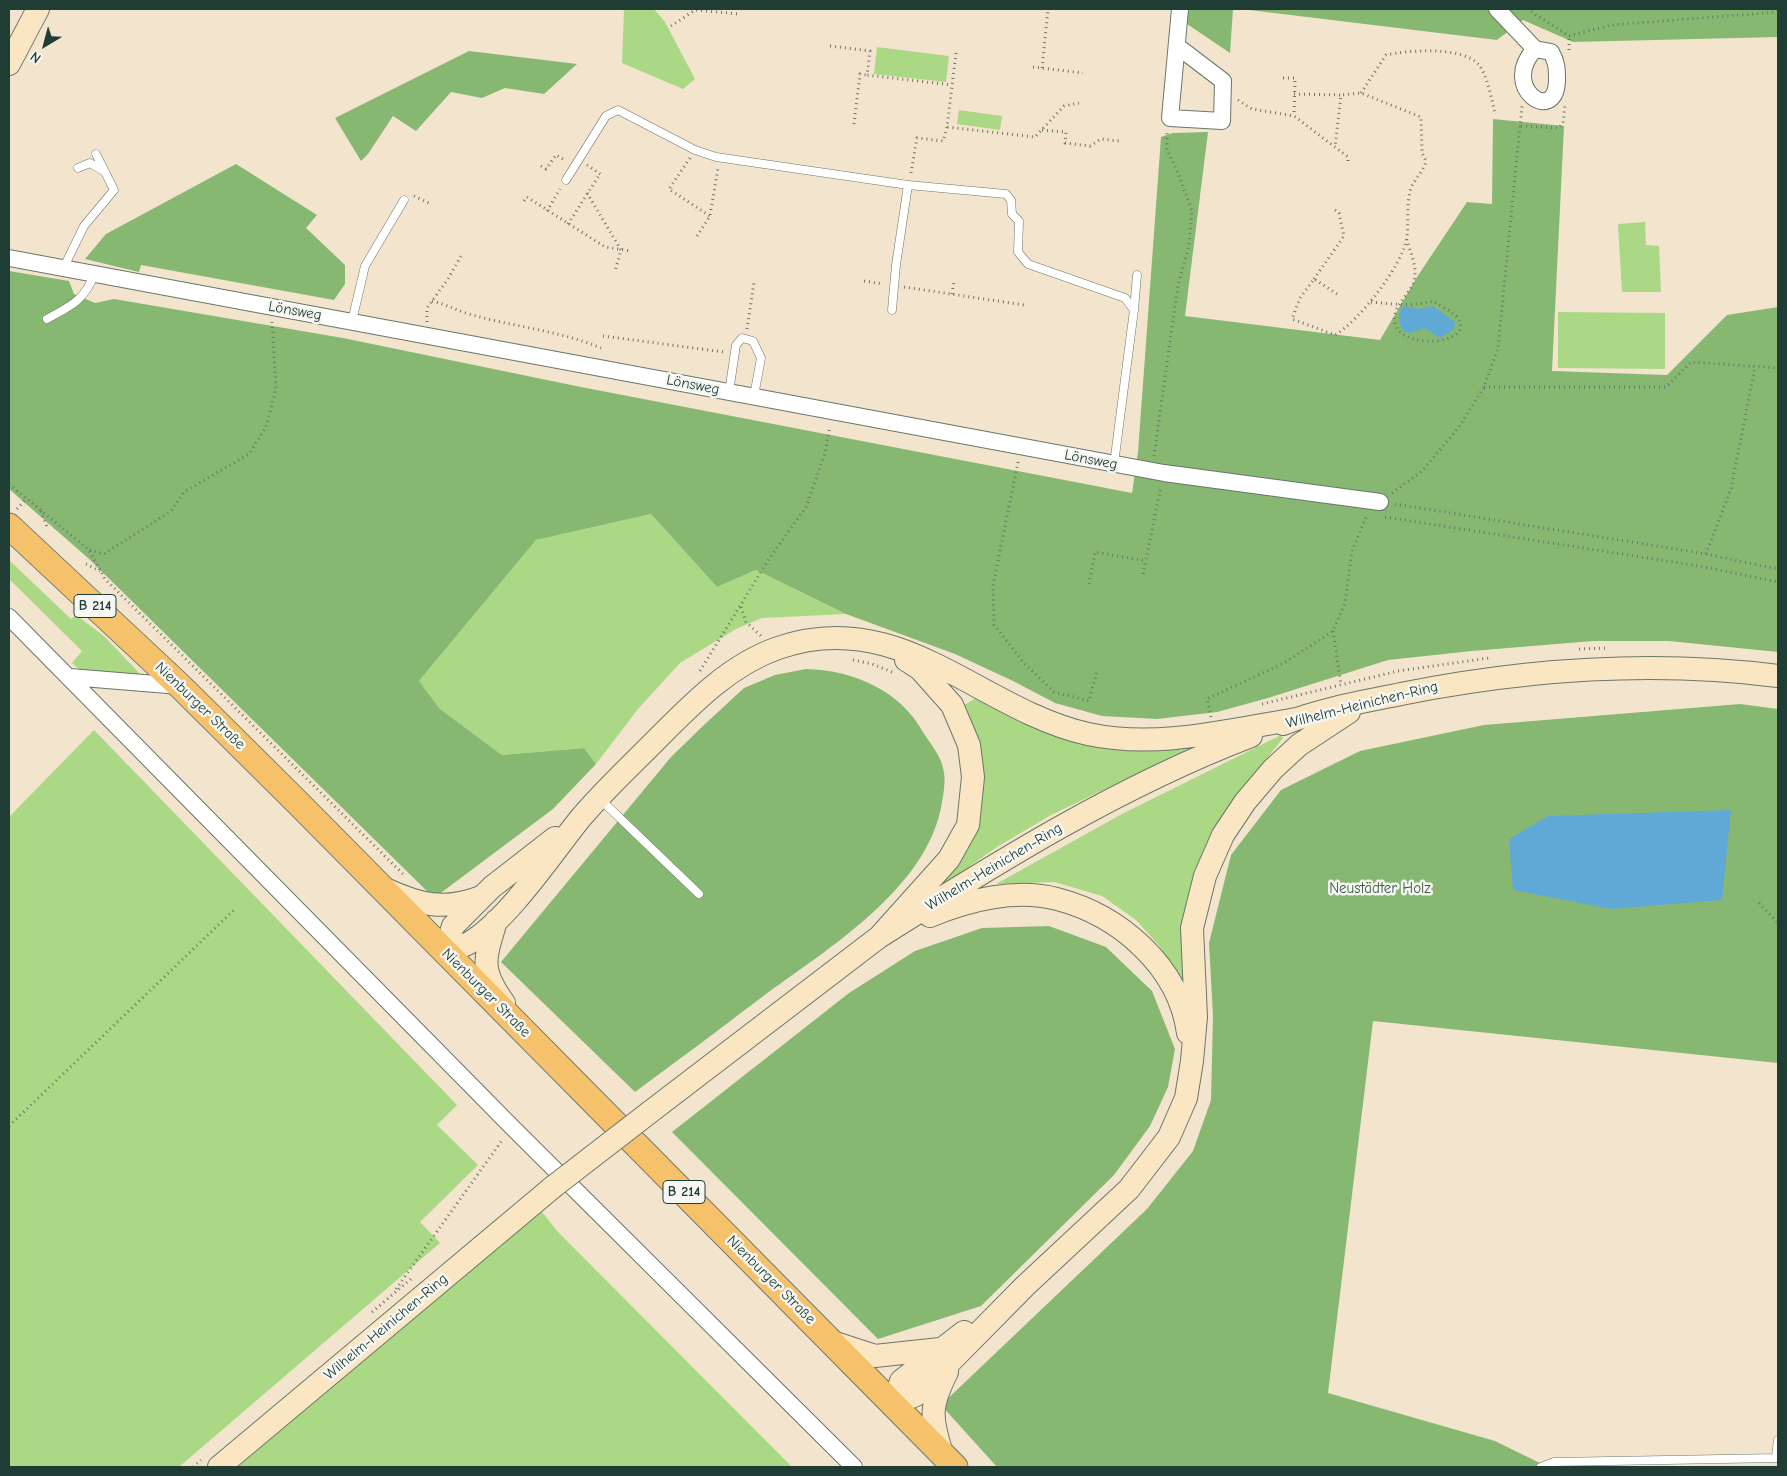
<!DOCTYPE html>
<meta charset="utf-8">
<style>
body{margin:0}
#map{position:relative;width:1787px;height:1476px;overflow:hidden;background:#f3e4ce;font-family:"Comic Neue",sans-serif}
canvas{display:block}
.frame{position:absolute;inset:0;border:10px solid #1f3d34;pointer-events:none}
.north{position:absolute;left:20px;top:20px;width:50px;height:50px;-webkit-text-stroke:4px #f6f6f2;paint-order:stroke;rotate:217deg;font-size:14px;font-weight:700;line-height:20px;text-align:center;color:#1f3d34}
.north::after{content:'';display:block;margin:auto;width:18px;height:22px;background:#1f3d34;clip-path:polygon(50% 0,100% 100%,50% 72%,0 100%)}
</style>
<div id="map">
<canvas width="1787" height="1476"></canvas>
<div class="frame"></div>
<div class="north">N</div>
</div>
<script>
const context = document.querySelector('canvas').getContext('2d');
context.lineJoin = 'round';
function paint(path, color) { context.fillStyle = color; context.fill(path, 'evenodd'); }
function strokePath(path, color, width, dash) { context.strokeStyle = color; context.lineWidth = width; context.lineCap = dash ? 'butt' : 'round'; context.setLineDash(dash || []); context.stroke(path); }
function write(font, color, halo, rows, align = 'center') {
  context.font = font + ' "Comic Neue",sans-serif'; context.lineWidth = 5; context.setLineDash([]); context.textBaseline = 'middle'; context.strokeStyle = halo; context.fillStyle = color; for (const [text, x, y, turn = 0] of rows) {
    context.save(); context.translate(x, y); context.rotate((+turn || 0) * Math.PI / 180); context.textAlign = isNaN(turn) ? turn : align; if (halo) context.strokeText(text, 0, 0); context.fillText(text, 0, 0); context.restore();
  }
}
const green = new Path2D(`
 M 624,9 L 654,9 L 665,22 L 695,79 L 683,89 L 622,63 Z
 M 877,47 L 949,56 L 946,82 L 874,74 Z
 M 959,110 L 1002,116 L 1000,130 L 957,124 Z
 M 1645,222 L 1646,245 L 1659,246 L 1661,292 L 1622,292 L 1618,224 Z
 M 1558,312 L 1665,313 L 1665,369 L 1558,368 Z
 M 651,514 L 717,587 L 756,570 L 846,614 L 762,618 L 736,629 L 680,663 L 638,709 L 596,764 L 584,748 L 502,755 L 440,709 L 419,681 L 536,540 Z
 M 9,560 L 71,619 L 76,615 L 104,636 L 143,677 L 80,670 L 72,663 L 82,651 L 9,579 Z
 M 981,695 L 1019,715 L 1202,743 L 1051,815 L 997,847 L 937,889 L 967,849 L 961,707 Z
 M 94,730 L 457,1105 L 437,1125 L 478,1165 L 420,1222 L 440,1243 L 179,1467 L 9,1467 L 9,817 Z
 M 1281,735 L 1283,738 L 1234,800 L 1203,851 L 1183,916 L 1186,998 L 1161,948 L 1136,920 L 1102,896 L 1055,882 L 996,884 L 1122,814 Z
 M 538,1207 L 558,1232 L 792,1467 L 238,1467 Z`);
const forest = new Path2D(`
 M 1189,9 L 1233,9 L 1230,53 L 1187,24 Z
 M 1241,9 L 1778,9 L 1778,37 L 1573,42 L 1523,20 L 1497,40 Z
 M 469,51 L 577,64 L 544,94 L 505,88 L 482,98 L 451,92 L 416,131 L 393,116 L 368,154 L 361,161 L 335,118 Z
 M 1493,119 L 1564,126 L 1552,371 L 1667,375 L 1727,315 L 1778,307 L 1778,652 L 1669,641 L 1593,641 L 1472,651 L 1388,660 L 1268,698 L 1217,712 L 1157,719 L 1102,716 L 1055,703 L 1013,681 L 955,654 L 846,614 L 756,570 L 717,587 L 651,514 L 536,540 L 419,681 L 440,709 L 502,755 L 584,748 L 596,764 L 553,809 L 434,898 L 88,558 L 9,489 L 9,271 L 69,281 L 74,294 L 95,303 L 114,299 L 343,338 L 581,387 L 1132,493 L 1138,452 L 1161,137 L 1173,133 L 1208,132 L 1185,316 L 1380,340 L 1417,277 L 1467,202 L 1492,204 Z
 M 236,164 L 317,215 L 306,228 L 345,265 L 345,284 L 334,300 L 141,265 L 139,272 L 85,259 L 106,234 Z
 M 806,669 C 852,670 900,690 923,732 C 929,742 941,756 943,768 C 946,778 944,792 942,802 C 929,888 827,949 762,997 C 720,1029 677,1061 635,1092 L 501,962 L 671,757 L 705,724 L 744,688 L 775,675 Z
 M 1740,704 L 1778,709 L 1778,1063 L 1373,1021 L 1328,1393 L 1495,1441 L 1548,1467 L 997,1467 L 941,1405 L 1147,1209 L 1193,1151 L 1211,1100 L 1213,1016 L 1209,943 L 1231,855 L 1281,790 L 1360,751 L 1484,725 Z
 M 1049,926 L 1106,947 L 1152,991 L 1175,1049 L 1168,1087 L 1150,1126 L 1114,1175 L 981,1306 L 878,1339 L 672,1132 L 849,993 L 915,951 L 982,928 Z`);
const water = new Path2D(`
 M 1403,306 L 1418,309 L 1433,306 L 1455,322 L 1454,329 L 1440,338 L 1424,328 L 1411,333 L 1404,332 C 1398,323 1397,314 1403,306 Z
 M 1731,810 L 1722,900 L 1611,909 L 1513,890 L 1509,839 L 1548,816 Z`);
const path = new Path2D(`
 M 1527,9 L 1569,36 L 1611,25 L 1778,12
 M 671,26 L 695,10 L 740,14
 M 830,46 L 870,51 L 867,75 L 952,85
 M 1569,50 L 1569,36
 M 956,53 L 947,127 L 1035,137 L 1064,106 L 1079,103
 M 1033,67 L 1083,73
 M 1042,68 L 1048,9
 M 1283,78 L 1295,78 L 1294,116
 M 1361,93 L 1386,55 C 1409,50 1463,46 1479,65 C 1487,74 1492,101 1495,113
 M 1294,94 L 1341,95 L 1335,147
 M 1238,100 L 1252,109 L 1294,116 L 1348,157 L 1348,164
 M 854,124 L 860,74 L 867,75
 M 1521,126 L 1559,128 L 1563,123 L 1565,106
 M 1042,130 L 1066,132 L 1065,143 L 1090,146 L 1101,139 L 1119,141
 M 690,158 L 669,189 L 710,216
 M 587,165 L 603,176
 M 541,166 L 546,169 L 556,155 L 566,161
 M 911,173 L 917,138 L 943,141 L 947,127
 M 587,193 L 621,250 L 615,271
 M 414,196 L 431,204
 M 524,201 L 527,197 L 605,247 L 631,251
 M 547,211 L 560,189
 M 568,224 L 600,174
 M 697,236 L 710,216 L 718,168
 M 1314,279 L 1344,236 L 1339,213 L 1335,210
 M 864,281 L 883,284
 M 904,287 L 1024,305
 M 952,294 L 954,281
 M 1337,294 L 1314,279 L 1300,298 L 1292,319 L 1335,335 C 1359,321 1403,265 1407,237 C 1409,221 1406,204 1411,188 C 1415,178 1424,171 1426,161 L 1422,153 L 1421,117 L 1361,93 L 1341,95
 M 432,301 C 445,304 456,310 469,314 C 513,327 558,330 601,348
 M 1371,302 C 1392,304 1412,307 1433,301 C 1440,306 1450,310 1456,316 C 1480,342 1407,352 1396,326 C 1388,310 1410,295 1414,281 C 1418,268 1410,252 1407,240
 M 427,322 L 427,308 L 448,279 L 461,256
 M 747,329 L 754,282
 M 603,336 L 724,352
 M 1484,387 L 1666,387 L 1691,362 L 1778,368
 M 1154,456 L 1178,285 L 1189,245 L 1192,211 L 1178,173 L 1167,150 L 1167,133
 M 1018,462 L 993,586 L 994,625 L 1024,663 L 1054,692 L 1089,701 L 1097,670
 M 9,484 L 89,550 L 105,579 L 405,876
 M 1392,493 L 1422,471 L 1459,427 L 1484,387 L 1498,348 L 1522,106
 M 1395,504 L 1706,554 L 1778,569
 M 17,509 L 27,498
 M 41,511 L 47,527
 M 1385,517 L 1699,566 L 1778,582
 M 90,550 L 104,554 L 171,511 L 184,492 L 249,454 L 266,427 L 276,389 L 272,322
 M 1706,554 L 1731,489 L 1755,367
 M 86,564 L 100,571
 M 1143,574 L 1161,486
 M 1089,584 L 1095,552 L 1146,561
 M 741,607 L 746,622 L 761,636
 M 1333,631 L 1341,685
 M 1579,649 L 1608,648
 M 853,660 L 872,664 L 892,672
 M 700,671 L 767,562 L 806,507 L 825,453 L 830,426
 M 1262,704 L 1398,671 L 1489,658
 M 1211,717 L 1207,699 L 1284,663 L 1333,631 L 1345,603 L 1352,551 L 1367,515
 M 1759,903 L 1778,923
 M 9,1126 L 235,909
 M 396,1289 L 503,1139
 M 372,1312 L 411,1279
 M 193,1467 L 201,1460`);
const service = new Path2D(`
 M 78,168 L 90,163 L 105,172
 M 566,180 L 606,116 L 618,110 L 695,150 L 716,157 L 908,185 L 896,265 L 892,310
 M 908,185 L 1006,194 L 1011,200 L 1012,214 L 1019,221 L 1018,252 L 1028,264 L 1125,298 L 1134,310 L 1114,464
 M 63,269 L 84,226 L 114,190 L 96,154
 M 1134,310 L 1137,275
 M 47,319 C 70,306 84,301 94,275
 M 352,321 L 365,266 L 404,200
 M 729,392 L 736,345 L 742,338 L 753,341 L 761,358 L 754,396
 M 600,799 L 699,894
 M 1776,1457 L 1778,1440
 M 1541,1467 L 1554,1462 L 1778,1458`);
const minor = new Path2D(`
 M 1497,9 L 1535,49 L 1551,52 C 1557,62 1557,69 1557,81 C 1555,126 1499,87 1535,49
 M 1177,46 L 1223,81 L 1222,121 L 1170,118 L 1180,9
 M 9,258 L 1164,473 L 1380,502
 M 9,617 L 512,1127 L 854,1467
 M 70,677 L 180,686`);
const secondary = new Path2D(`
 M 9,64 L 38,9
 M 1283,724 C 1321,709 1362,702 1401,694 C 1526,669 1652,660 1778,676
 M 385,889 C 420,905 444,911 481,897
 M 930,916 C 968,900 1016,888 1057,899 C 1119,915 1179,966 1188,1033
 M 496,921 C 485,959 479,968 504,1003
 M 879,937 C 998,862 1118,787 1251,736
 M 445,952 C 453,949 462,947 469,943 C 507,921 551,855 579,820 C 598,797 620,776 641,755 C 682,715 723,667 778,648 C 900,605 980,710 1088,734 C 1157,749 1228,730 1296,719
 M 445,952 L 453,926 L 492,887 L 555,838
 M 650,1112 L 879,937 L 949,859 L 968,825 L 973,777 L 969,745 L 952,705 L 920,669 L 906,660
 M 832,1342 L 875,1356 L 940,1349
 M 894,1404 L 916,1395 L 952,1360 L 1025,1286 L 1129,1189 L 1169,1137 L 1186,1098 L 1192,1061 L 1196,1017 L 1192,928 L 1205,876 L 1223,835 L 1245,802 L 1273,769 L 1299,745 L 1349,712
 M 894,1404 L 901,1381 L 964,1332
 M 942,1454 C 931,1416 929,1408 947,1372
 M 219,1467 L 553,1187`);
const primary = new Path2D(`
 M 9,526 L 180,686 L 298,803 L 955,1467`);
const secondaryBridge = new Path2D(`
 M 553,1187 L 650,1112`);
const shields = [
 [95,606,42],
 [684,1192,42]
];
const shieldNames = [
 ["B 214",95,606],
 ["B 214",684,1192]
];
const streetNames = [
 ["Lönsweg",295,311,10],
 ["Lönsweg",693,385,11],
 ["Lönsweg",1091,460,11],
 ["Wilhelm-Heinichen-Ring",1362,705,-14],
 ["Nienburger Straße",200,706,44],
 ["Wilhelm-Heinichen-Ring",994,867,-31],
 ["Nienburger Straße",486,993,45],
 ["Nienburger Straße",771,1280,45],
 ["Wilhelm-Heinichen-Ring",386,1327,-40]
];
const parkNames = [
 ["Neustädter Holz",1380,889]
];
paint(green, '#aad885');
paint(forest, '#87b872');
paint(water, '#60a9d7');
strokePath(service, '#69776a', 9);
strokePath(minor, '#69776a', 18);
strokePath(secondary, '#69776a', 24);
strokePath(primary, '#69776a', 27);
strokePath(path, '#69776a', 3, [1, 4]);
strokePath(service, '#fff', 8);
strokePath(minor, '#fff', 16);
strokePath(secondary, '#fbe6c4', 22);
strokePath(primary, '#f5c16b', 25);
strokePath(secondaryBridge, '#69776a', 24, []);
strokePath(secondaryBridge, '#fbe6c4', 22);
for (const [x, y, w] of shields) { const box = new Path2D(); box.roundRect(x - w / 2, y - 11.5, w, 23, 4); context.fillStyle = '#f6f6f2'; context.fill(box); strokePath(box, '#1f3d34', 1); }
write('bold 14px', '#1f3d34', null, shieldNames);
write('15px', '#1f3d34', '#f6f6f2', streetNames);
write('15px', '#3b5c44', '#f6f6f2', parkNames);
</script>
